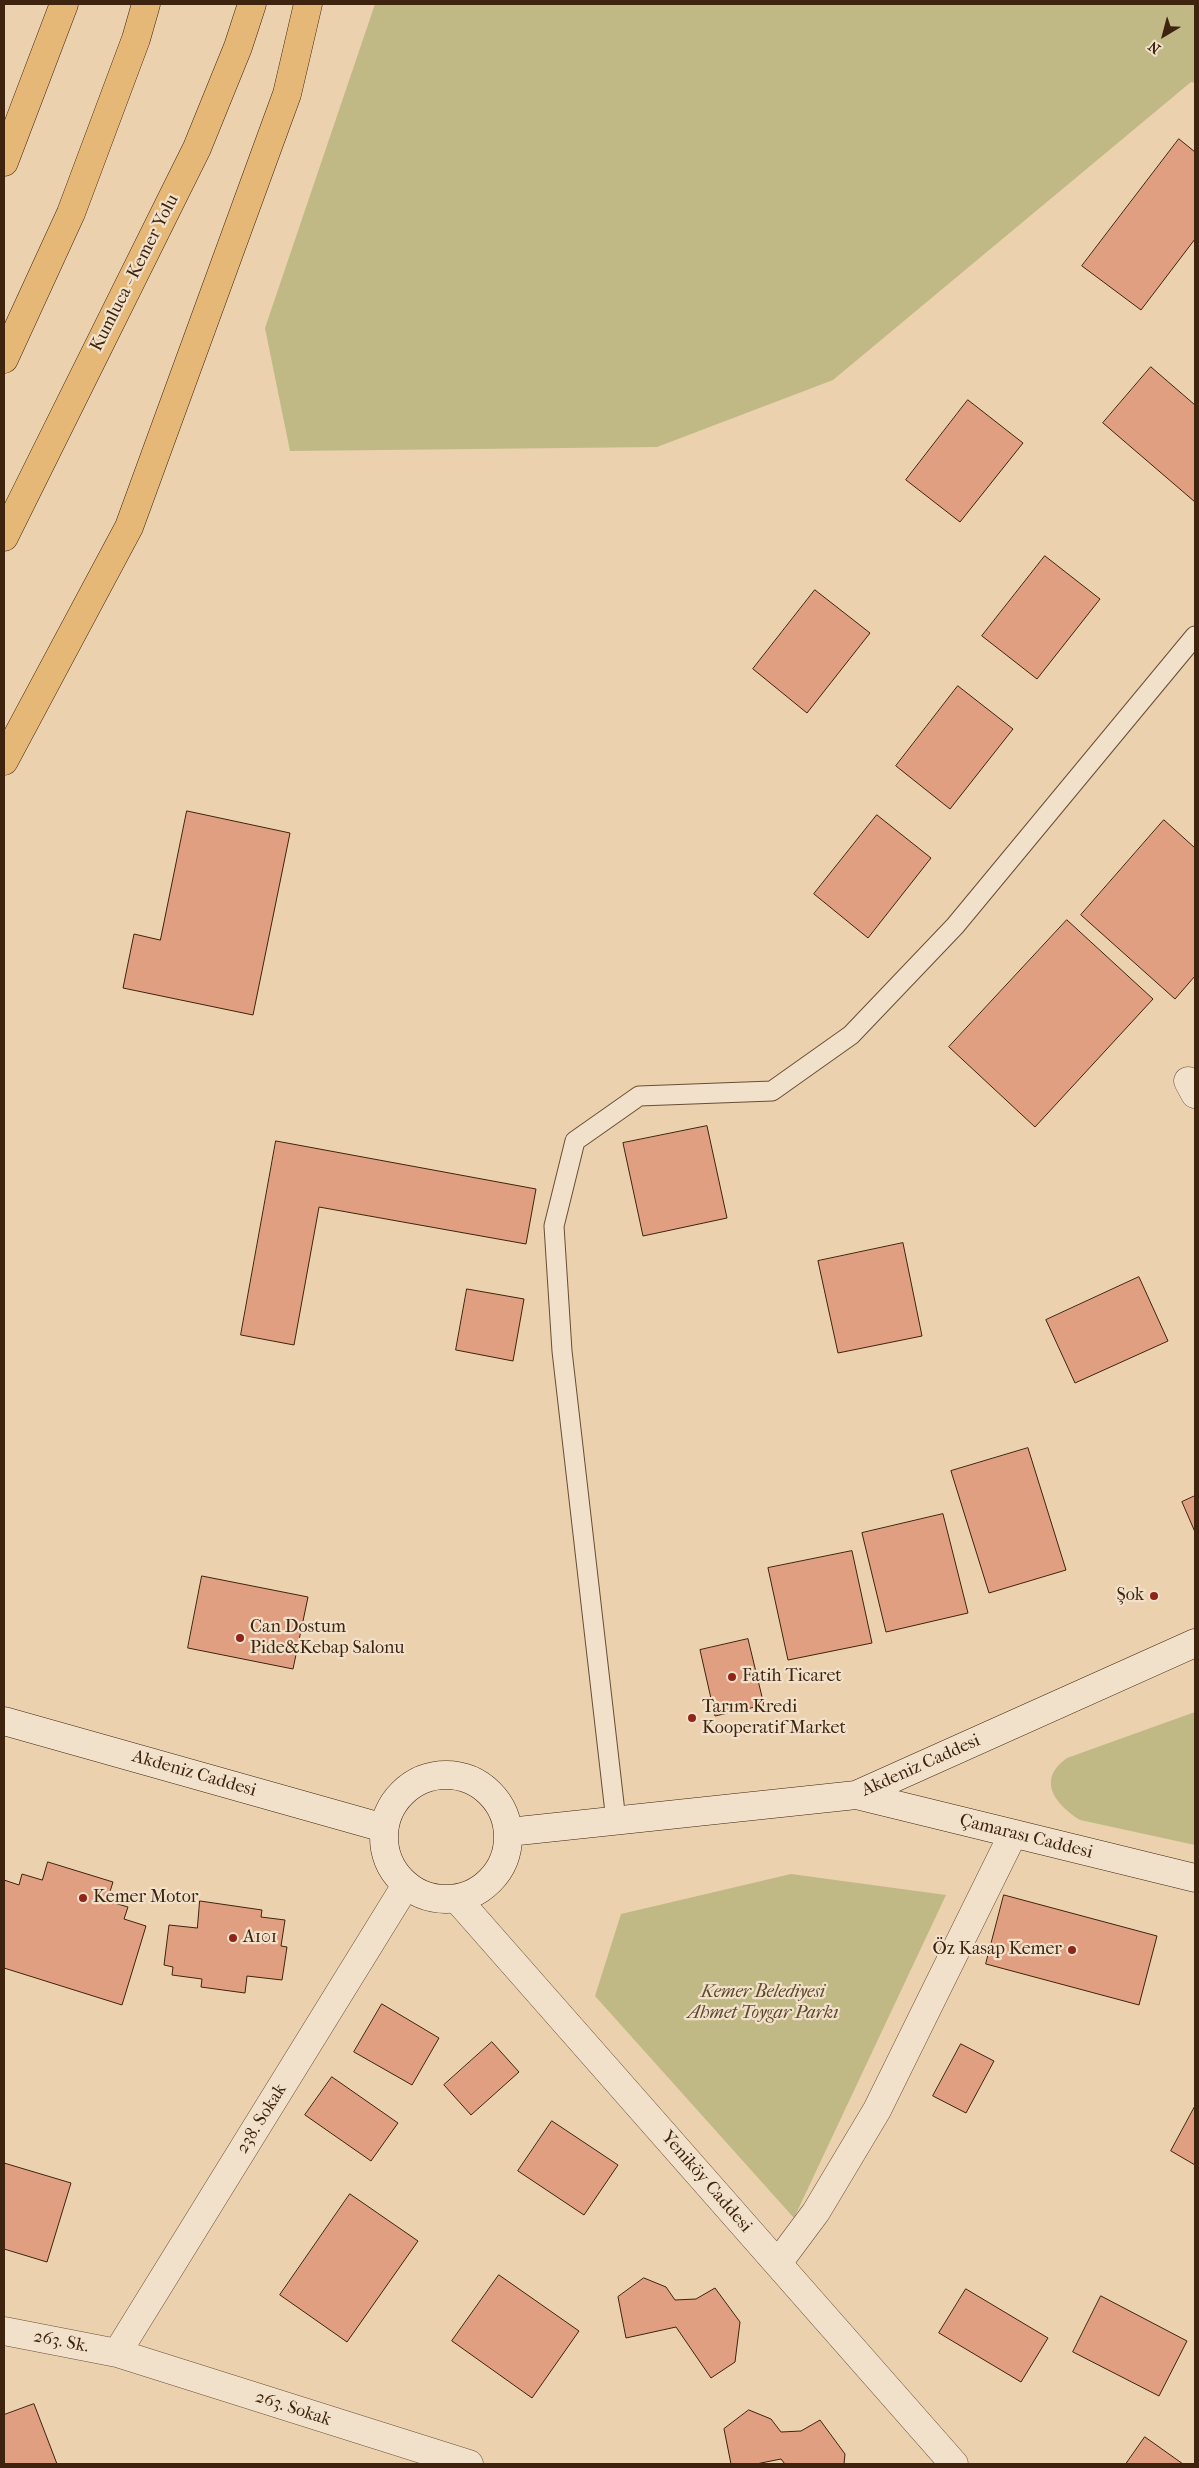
<!DOCTYPE html>
<meta charset="utf-8">
<style>
body{margin:0}
#map{position:relative;width:1199px;height:2468px;overflow:hidden;background:#ebd1ae;font-family:"IM FELL French Canon",serif}
canvas{display:block}
.frame{position:absolute;inset:0;border:5px solid #3e230e;pointer-events:none}
.north{position:absolute;left:1139px;top:10px;width:50px;height:50px;-webkit-text-stroke:4px #f2e1ca;paint-order:stroke;rotate:217deg;font-size:14px;font-weight:700;line-height:20px;text-align:center;color:#3e230e}
.north::after{content:'';display:block;margin:auto;width:18px;height:22px;background:#3e230e;clip-path:polygon(50% 0,100% 100%,50% 72%,0 100%)}
</style>
<div id="map">
<canvas width="1199" height="2468"></canvas>
<div class="frame"></div>
<div class="north">N</div>
</div>
<script>
const context = document.querySelector('canvas').getContext('2d');
context.lineJoin = 'round';
function paint(path, color) { context.fillStyle = color; context.fill(path, 'evenodd'); }
function strokePath(path, color, width, dash) { context.strokeStyle = color; context.lineWidth = width; context.lineCap = dash ? 'butt' : 'round'; context.setLineDash(dash || []); context.stroke(path); }
function write(font, color, halo, rows, align = 'center') {
  context.font = font + ' "IM FELL French Canon",serif'; context.lineWidth = 4.5; context.setLineDash([]); context.textBaseline = 'middle'; context.strokeStyle = halo; context.fillStyle = color; for (const [text, x, y, turn = 0] of rows) {
    context.save(); context.translate(x, y); context.rotate((+turn || 0) * Math.PI / 180); context.textAlign = isNaN(turn) ? turn : align; if (halo) context.strokeText(text, 0, 0); context.fillText(text, 0, 0); context.restore();
  }
}
const green = new Path2D(`
 M 375,4 L 1195,4 L 1195,83 L 1191,82 L 833,380 L 657,447 L 290,451 L 265,328 Z
 M 1195,1712 L 1195,1845 L 1080,1820 C 1055,1804 1036,1780 1067,1758 Z
 M 791,1874 L 946,1895 L 794,2218 L 595,1996 L 621,1914 Z`);
const building = new Path2D(`
 M 1179,139 L 1195,152 L 1195,239 L 1141,310 L 1082,266 Z
 M 1151,367 L 1195,405 L 1195,502 L 1103,423 Z
 M 968,400 L 1023,443 L 960,522 L 906,480 Z
 M 1045,556 L 1100,599 L 1037,679 L 982,636 Z
 M 815,590 L 870,633 L 807,713 L 753,669 Z
 M 958,686 L 1013,729 L 950,809 L 896,766 Z
 M 187,811 L 290,833 L 253,1015 L 123,988 L 134,934 L 160,940 Z
 M 877,815 L 931,858 L 868,938 L 814,894 Z
 M 1164,820 L 1195,848 L 1195,976 L 1175,999 L 1081,915 Z
 M 1067,920 L 1153,999 L 1035,1127 L 949,1047 Z
 M 707,1126 L 727,1218 L 643,1236 L 623,1143 Z
 M 276,1141 L 536,1189 L 526,1244 L 319,1207 L 294,1345 L 241,1335 Z
 M 903,1243 L 922,1336 L 838,1353 L 818,1261 Z
 M 1139,1277 L 1168,1341 L 1075,1383 L 1046,1320 Z
 M 467,1289 L 524,1299 L 513,1361 L 456,1350 Z
 M 1028,1448 L 1066,1570 L 989,1593 L 951,1471 Z
 M 1195,1496 L 1195,1532 L 1182,1502 Z
 M 943,1514 L 968,1613 L 886,1632 L 862,1533 Z
 M 852,1551 L 872,1643 L 788,1660 L 768,1568 Z
 M 202,1576 L 308,1597 L 293,1669 L 188,1648 Z
 M 748,1639 L 764,1705 L 715,1716 L 700,1650 Z
 M 48,1862 L 113,1882 L 107,1901 L 128,1907 L 124,1919 L 146,1926 L 122,2005 L 4,1968 L 4,1880 L 19,1885 L 22,1874 L 42,1880 Z
 M 1004,1895 L 1157,1936 L 1139,2005 L 986,1964 Z
 M 200,1901 L 262,1910 L 261,1917 L 285,1920 L 281,1946 L 287,1947 L 282,1980 L 247,1976 L 245,1993 L 201,1987 L 202,1979 L 172,1975 L 173,1967 L 164,1965 L 169,1925 L 197,1928 Z
 M 382,2004 L 439,2038 L 412,2085 L 354,2052 Z
 M 492,2042 L 519,2072 L 471,2115 L 444,2085 Z
 M 961,2044 L 994,2061 L 966,2113 L 933,2096 Z
 M 332,2077 L 398,2123 L 371,2161 L 305,2115 Z
 M 1195,2106 L 1195,2165 L 1171,2151 Z
 M 552,2121 L 618,2165 L 584,2215 L 518,2171 Z
 M 4,2163 L 71,2183 L 47,2262 L 4,2249 Z
 M 350,2194 L 418,2241 L 347,2342 L 280,2295 Z
 M 499,2275 L 579,2331 L 532,2398 L 452,2341 Z
 M 644,2278 L 666,2287 L 675,2300 L 696,2299 L 715,2288 L 740,2322 L 735,2362 L 711,2378 L 676,2327 L 626,2338 L 618,2297 Z
 M 966,2289 L 1048,2338 L 1021,2382 L 939,2333 Z
 M 1101,2296 L 1187,2341 L 1159,2396 L 1073,2352 Z
 M 34,2404 L 57,2464 L 4,2464 L 4,2415 Z
 M 749,2410 L 771,2419 L 781,2432 L 801,2431 L 820,2420 L 845,2454 L 844,2464 L 785,2464 L 781,2459 L 756,2464 L 731,2464 L 724,2429 Z
 M 1145,2437 L 1183,2464 L 1126,2464 Z`);
const lane = new Path2D(`
 M 616,1821 L 562,1351 L 554,1226 L 575,1141 L 639,1096 L 772,1091 L 851,1035 L 955,926 L 1195,636`);
const street = new Path2D(`
 M 1188,1081 L 1195,1094
 M 457,1899 L 954,2464
 M 778,2263 L 816,2212 L 877,2110 L 1013,1834
 M 4,2331 L 117,2353 L 469,2464
 M 117,2353 L 406,1885`);
const secondary = new Path2D(`
 M 4,1721 L 384,1828
 M384 1837a62 62 0 1 1 124 0a62 62 0 1 1-124 0Z
 M 856,1795 L 1195,1878
 M 509,1832 L 856,1795 L 1195,1643`);
const highway = new Path2D(`
 M 4,162 L 64,4
 M 4,359 L 71,213 L 136,39 L 146,4
 M 4,537 L 197,148 L 238,47 L 252,4
 M 4,761 L 129,527 L 287,94 L 308,4`);
const markers = [
 [1154,1596,5,"#8f2418"],
 [240,1638,5,"#8f2418"],
 [732,1677,5,"#8f2418"],
 [692,1718,5,"#8f2418"],
 [83,1898,5,"#8f2418"],
 [233,1938,5,"#8f2418"],
 [1072,1950,5,"#8f2418"]
];
const streetNames = [
 ["Kumluca - Kemer Yolu",135,273,-63],
 ["Akdeniz Caddesi",921,1766,-24],
 ["Akdeniz Caddesi",194,1774,16],
 ["Çamarası Caddesi",1026,1837,14],
 ["238. Sokak",262,2119,-58],
 ["Yeniköy Caddesi",706,2182,49],
 ["263. Sk.",61,2342,11],
 ["263. Sokak",293,2409,18]
];
const poiNames = [
 ["Şok",1144,1596,"right"],
 ["Can Dostum",250,1628],
 ["Pide&Kebap Salonu",250,1649],
 ["Fatih Ticaret",742,1677],
 ["Tarım Kredi",702,1708],
 ["Kooperatif Market",702,1729],
 ["Kemer Motor",93,1898],
 ["A101",243,1938],
 ["Öz Kasap Kemer",1062,1950,"right"]
];
const parkNames = [
 ["Kemer Belediyesi",763,1993],
 ["Ahmet Toygar Parkı",763,2014]
];
paint(green, '#c0b985');
paint(building, '#e19f82');
strokePath(building, '#3e230e', 1);
strokePath(lane, '#694e36', 21);
strokePath(street, '#694e36', 29);
strokePath(secondary, '#3e230e', 29);
strokePath(highway, '#3e230e', 29);
strokePath(lane, '#f2e1ca', 19);
strokePath(street, '#f2e1ca', 28);
strokePath(secondary, '#f2e1ca', 28);
strokePath(highway, '#e6b877', 28);
for (const [x, y, r, color] of markers) { const dot = new Path2D(); dot.arc(x, y, r, 0, 2 * Math.PI); context.fillStyle = color; context.fill(dot); strokePath(dot, '#f2e1ca', 2); }
write('18px', '#3e230e', '#f2e1ca', streetNames);
write('18px', '#3e230e', '#f2e1ca', poiNames, 'left');
write('italic 18px', '#5e482c', '#f2e1ca', parkNames);
</script>
